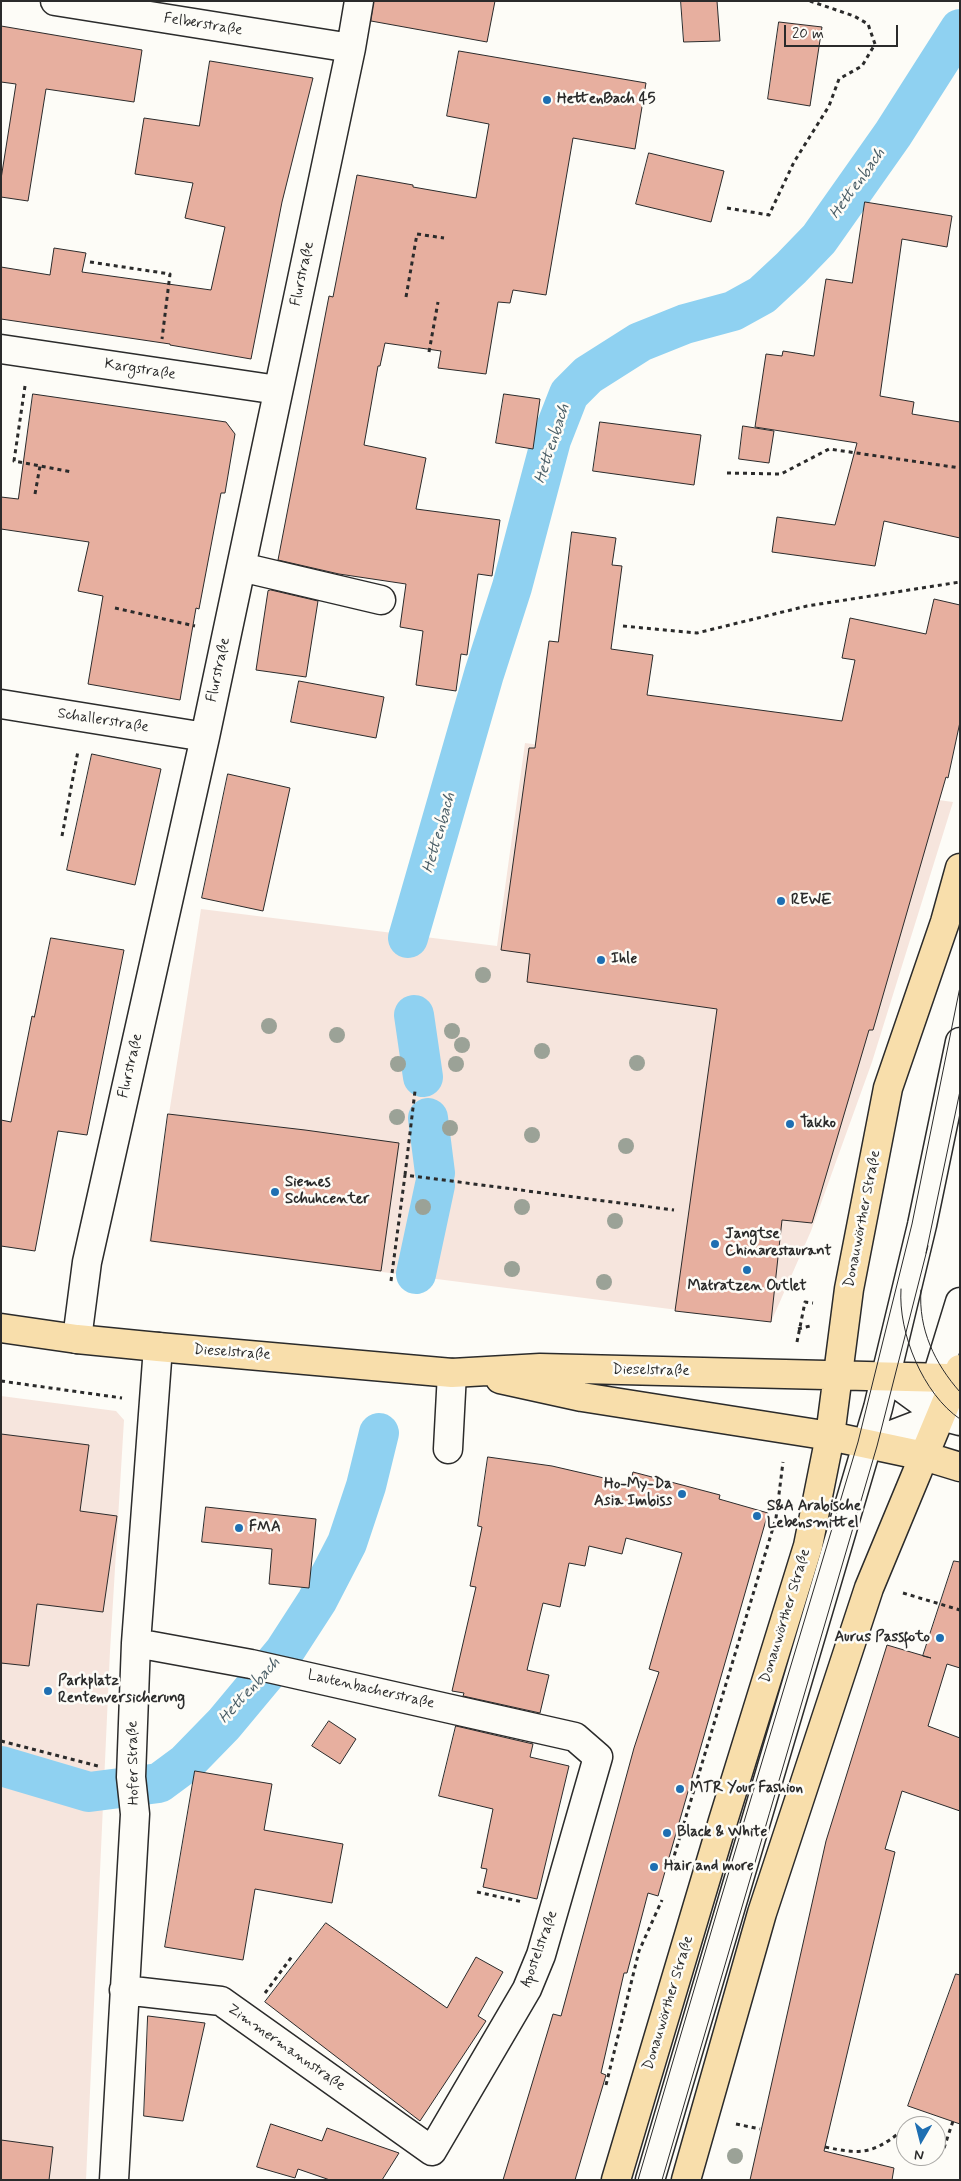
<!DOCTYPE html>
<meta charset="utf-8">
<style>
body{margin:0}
#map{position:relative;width:961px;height:2181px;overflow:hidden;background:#fdfcf7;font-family:Mynerve,sans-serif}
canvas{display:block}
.frame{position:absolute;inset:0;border:2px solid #2b2b2b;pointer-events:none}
.north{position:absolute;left:896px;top:2116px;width:50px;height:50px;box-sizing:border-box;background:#fdfcf7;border:1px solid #a9a8a5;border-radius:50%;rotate:188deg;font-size:14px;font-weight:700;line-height:20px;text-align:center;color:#2b2b2b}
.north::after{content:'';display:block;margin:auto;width:18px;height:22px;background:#1f6fb2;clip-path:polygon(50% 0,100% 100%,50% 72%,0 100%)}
.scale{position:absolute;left:784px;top:25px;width:114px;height:22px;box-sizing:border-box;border:2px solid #2b2b2b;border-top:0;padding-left:6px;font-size:15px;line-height:18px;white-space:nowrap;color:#2b2b2b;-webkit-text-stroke:4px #fdfcf7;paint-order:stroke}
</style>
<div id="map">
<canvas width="961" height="2181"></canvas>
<div class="frame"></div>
<div class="north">N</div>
<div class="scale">20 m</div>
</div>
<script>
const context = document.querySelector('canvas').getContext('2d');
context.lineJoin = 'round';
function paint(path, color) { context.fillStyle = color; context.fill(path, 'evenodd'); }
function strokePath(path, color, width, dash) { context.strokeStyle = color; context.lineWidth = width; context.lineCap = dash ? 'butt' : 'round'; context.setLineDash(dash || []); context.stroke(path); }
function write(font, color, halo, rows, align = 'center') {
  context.font = font + ' Mynerve,sans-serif'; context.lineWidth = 5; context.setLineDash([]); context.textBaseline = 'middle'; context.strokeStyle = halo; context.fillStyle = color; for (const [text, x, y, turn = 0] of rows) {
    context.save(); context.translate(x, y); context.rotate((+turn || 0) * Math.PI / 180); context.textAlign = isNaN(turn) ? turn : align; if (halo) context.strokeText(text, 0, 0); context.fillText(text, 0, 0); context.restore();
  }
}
const built = new Path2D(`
 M 525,743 L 953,802 L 872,1062 L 811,1231 L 771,1322 L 149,1242 L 201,909 L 497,946 Z
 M 1,1396 L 116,1411 L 124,1420 L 110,1651 L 86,2180 L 1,2180 Z`);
const canal = new Path2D(`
 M 408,938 L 484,674 L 512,587 L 551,440 L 569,394 L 588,375 L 640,342 L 685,324 L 733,311 L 762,295 L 791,268 L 819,239 L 893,134 L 960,29
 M 414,1015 L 423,1077
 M 428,1118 L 435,1173
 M 416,1274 L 435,1185
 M 1,1766 L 89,1792 L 159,1783 L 186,1763 L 224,1724 L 284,1652 L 317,1601 L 347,1543 L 366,1486 L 379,1433`);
const building = new Path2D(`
 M 374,1 L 495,1 L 487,42 L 371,21 Z
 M 681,1 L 717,1 L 720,41 L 684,42 Z
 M 779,22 L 822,27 L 810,106 L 768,99 Z
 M 1,26 L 142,50 L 134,102 L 46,89 L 28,201 L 1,197 L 1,179 L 16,84 L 1,82 Z
 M 459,51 L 646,83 L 635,149 L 573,138 L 546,295 L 513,290 L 510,303 L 498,302 L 486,374 L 438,368 L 441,351 L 385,343 L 380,366 L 378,366 L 364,445 L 426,458 L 416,509 L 500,520 L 492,576 L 478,574 L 467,655 L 461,654 L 456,691 L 416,685 L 423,631 L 400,627 L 406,584 L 339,574 L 278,560 L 329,296 L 333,297 L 357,175 L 413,185 L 413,187 L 476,198 L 489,124 L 447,116 Z
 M 210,61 L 313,78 L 282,202 L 251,359 L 170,345 L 170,344 L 1,319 L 1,267 L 50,275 L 54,248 L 86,253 L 82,272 L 211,290 L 225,227 L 185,218 L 193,183 L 135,174 L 144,118 L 199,126 Z
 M 649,153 L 724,171 L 711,222 L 636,204 Z
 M 865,202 L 952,216 L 947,247 L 902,239 L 880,396 L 914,402 L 912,414 L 960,422 L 960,538 L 884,521 L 875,566 L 772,552 L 777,517 L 835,525 L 857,443 L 755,427 L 766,354 L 782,356 L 783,351 L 814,356 L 826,279 L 852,283 Z
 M 33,394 L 226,422 L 235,434 L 225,493 L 221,493 L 199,609 L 196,608 L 180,700 L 88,684 L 103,596 L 78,591 L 89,542 L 1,529 L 1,497 L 18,499 Z
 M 504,394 L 540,399 L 533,449 L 496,443 Z
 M 600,422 L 701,435 L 694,485 L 593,471 Z
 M 743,426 L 774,431 L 769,463 L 739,459 Z
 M 572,532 L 616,538 L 612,565 L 622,566 L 611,649 L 653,655 L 647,695 L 842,721 L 855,660 L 842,658 L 850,618 L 926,634 L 934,599 L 960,605 L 960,722 L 948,778 L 946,777 L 873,1030 L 869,1030 L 812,1223 L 782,1220 L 771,1322 L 675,1311 L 717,1009 L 527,982 L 530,954 L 501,950 L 529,748 L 535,748 L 549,641 L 558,642 Z
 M 271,590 L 318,601 L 306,677 L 256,670 L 268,591 Z
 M 299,681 L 384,697 L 376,738 L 291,722 Z
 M 92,754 L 161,769 L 135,885 L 67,870 Z
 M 228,774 L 290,788 L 263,911 L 202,898 Z
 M 51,938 L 124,950 L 87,1135 L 58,1131 L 35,1251 L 1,1246 L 1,1120 L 11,1122 L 32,1016 L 34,1017 Z
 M 168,1114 L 305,1130 L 399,1143 L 381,1271 L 151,1241 Z
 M 1,1434 L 89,1445 L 80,1511 L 117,1516 L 103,1612 L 37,1604 L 29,1666 L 1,1663 Z
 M 488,1457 L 552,1466 L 630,1484 L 633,1472 L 720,1495 L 719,1499 L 768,1513 L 658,1896 L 648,1893 L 627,1973 L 624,1973 L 601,2073 L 606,2075 L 575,2180 L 503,2180 L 553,2014 L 561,2016 L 634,1748 L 659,1672 L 649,1669 L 682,1553 L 626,1538 L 622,1554 L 589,1546 L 585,1566 L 569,1563 L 560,1607 L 543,1603 L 527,1670 L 549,1675 L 540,1713 L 463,1696 L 464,1693 L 452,1691 L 476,1587 L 470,1586 L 482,1527 L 478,1526 Z
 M 206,1507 L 316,1519 L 309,1588 L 269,1584 L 272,1549 L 202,1542 Z
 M 954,1561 L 960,1562 L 960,1668 L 947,1664 L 928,1726 L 960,1738 L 960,1811 L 902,1791 L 885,1849 L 895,1852 L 824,2151 L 894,2168 L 892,2180 L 750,2180 L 826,1841 L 887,1645 L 931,1658 L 923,1656 Z
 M 329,1721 L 356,1739 L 340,1764 L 312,1746 Z
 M 456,1726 L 533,1744 L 530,1757 L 569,1766 L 537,1899 L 483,1887 L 487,1869 L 481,1868 L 493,1809 L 439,1796 Z
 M 195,1771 L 272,1784 L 264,1830 L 343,1844 L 332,1903 L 255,1889 L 243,1960 L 165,1947 Z
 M 326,1923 L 447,2008 L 476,1957 L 503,1972 L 478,2016 L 486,2021 L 420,2121 L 265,2002 Z
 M 956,1974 L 960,1975 L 960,2124 L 908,2106 Z
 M 148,2016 L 205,2023 L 183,2121 L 144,2116 Z
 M 271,2124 L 322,2141 L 327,2128 L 399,2153 L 382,2180 L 330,2180 L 298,2169 L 295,2178 L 257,2167 Z
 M 1,2140 L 53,2147 L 49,2180 L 1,2180 Z`);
const path = new Path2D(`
 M 727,208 L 769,215 L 794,162 L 829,106 L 839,79 L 862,66 L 875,44 L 868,24 L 854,16 L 810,1
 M 90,262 L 170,274 L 162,339
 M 406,297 L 417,234 L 444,238
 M 429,352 L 438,302
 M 25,386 L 14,461 L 72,472
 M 727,473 L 781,474 L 829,449 L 960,468
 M 35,494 L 40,466
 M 115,608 L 195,626
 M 623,626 L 697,633 L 807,606 L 960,582
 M 62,836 L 78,751
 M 405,1175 L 415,1091
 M 391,1281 L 405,1175 L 674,1210
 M 798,1329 L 810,1326
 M 797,1342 L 805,1302 L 813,1303
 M 1,1381 L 122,1398
 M 903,1593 L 960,1610
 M 1,1741 L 98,1766
 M 672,1863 L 776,1518 L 783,1462
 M 477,1892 L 523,1902
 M 265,1993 L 293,1955
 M 606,2085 L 639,1951 L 662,1900
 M 736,2124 L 760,2129
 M 825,2147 C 858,2154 871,2155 899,2133
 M 944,2148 L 953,2121`);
const minor = new Path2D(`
 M 55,1 L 351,48
 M 1,349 L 278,390
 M 241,567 L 381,600
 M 1,704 L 205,737
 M 77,1339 L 87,1262 L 205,737 L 351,48 L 359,1
 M 886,1376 L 941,1416 L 960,1421
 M 938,1402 L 940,1367 L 960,1302
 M 868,1444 L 941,1416
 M 448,1449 L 452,1373
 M 124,1990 L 221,2001 L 432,2151 L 527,1989 L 541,1955 L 598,1757 L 575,1737 L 251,1664 L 136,1643
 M 114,2180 L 135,1814 L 131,1777 L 136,1643 L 158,1347
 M 650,2180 L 878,1408 L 922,1225 L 960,1042`);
const major = new Path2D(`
 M 1,1328 L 77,1339 L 158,1347 L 452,1373 L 540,1368 L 948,1378 L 960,1380
 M 500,1379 L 582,1397 L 830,1436 L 924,1456 L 960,1467
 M 616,2180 L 723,1821 L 808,1546 L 830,1436 L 849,1289 L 888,1088 L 945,922 L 960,868
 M 686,2180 L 762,1913 L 869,1588 L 960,1369`);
const tram = new Path2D(`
 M 926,1253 L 960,1091
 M 901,1289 C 898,1333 923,1394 960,1419
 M 921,1290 C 918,1329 935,1364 960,1392
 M 638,2180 L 719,1905 L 858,1442 L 912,1224 L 960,987
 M 662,2180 L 877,1446 L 928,1246`);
const trees = [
 [483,975],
 [269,1026],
 [452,1031],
 [337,1035],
 [462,1045],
 [542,1051],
 [637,1063],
 [398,1064],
 [456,1064],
 [397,1117],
 [450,1128],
 [532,1135],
 [626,1146],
 [423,1207],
 [522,1207],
 [615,1221],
 [512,1269],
 [604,1282],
 [735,2156]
];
const markers = [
 [547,100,5,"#1f6fb2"],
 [781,901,5,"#1f6fb2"],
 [601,960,5,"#1f6fb2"],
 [790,1124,5,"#1f6fb2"],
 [275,1192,5,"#1f6fb2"],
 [715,1244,5,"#1f6fb2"],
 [747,1270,5,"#1f6fb2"],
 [682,1494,5,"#1f6fb2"],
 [757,1516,5,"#1f6fb2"],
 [239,1528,5,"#1f6fb2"],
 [940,1638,5,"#1f6fb2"],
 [48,1691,5,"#1f6fb2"],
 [680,1789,5,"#1f6fb2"],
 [667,1833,5,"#1f6fb2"],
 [654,1867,5,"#1f6fb2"]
];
const streetNames = [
 ["Felberstraße",203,25,9],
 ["Flurstraße",303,274,-78],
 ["Kargstraße",140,370,9],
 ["Flurstraße",219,670,-78],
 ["Schallerstraße",103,721,9],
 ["Flurstraße",131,1066,-77],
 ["Donauwörther Straße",863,1219,-79],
 ["Dieselstraße",232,1353,4],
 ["Dieselstraße",651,1371,1],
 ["Donauwörther Straße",786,1616,-73],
 ["Lautenbacherstraße",371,1690,13],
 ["Hofer Straße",134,1763,-91],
 ["Apostelstraße",540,1949,-70],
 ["Donauwörther Straße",669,2003,-73],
 ["Zimmermannstraße",286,2048,35]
];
const poiNames = [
 ["HettenBach 45",557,100],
 ["REWE",791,901],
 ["Ihle",611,960],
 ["Takko",800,1124],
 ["Siemes",285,1183],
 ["Schuhcenter",285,1200],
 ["Jangtse",725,1235],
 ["Chinarestaurant",725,1252],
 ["Matratzen Outlet",747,1287,"center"],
 ["Ho-My-Da",672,1485,"right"],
 ["Asia Imbiss",672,1502,"right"],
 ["S&A Arabische",767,1507],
 ["Lebensmittel",767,1524],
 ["FMA",249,1528],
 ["Aurus Passfoto",930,1638,"right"],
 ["Parkplatz",58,1682],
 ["Rentenversicherung",58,1699],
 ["MTR Your Fashion",690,1789],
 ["Black & White",677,1833],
 ["Hair and more",664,1867]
];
const waterNames = [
 ["Hettenbach",858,184,-54],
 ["Hettenbach",553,444,-72],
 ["Hettenbach",440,833,-74],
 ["Hettenbach",250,1691,-48]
];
paint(built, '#f6e5dd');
strokePath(canal, '#8fd1f1', 40);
paint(building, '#e7af9f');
strokePath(building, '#2b2b2b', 1);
strokePath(minor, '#2b2b2b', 31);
strokePath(major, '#2b2b2b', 31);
strokePath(path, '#2b2b2b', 3, [4, 4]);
strokePath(minor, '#fdfcf7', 28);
strokePath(major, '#f8deab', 28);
strokePath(tram, '#2b2b2b', 1);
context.fillStyle = '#9ba297';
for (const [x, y] of trees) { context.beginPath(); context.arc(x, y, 8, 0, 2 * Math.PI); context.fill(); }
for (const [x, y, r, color] of markers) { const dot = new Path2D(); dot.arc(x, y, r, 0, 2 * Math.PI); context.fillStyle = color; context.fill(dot); strokePath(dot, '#fdfcf7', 2); }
write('15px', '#2b2b2b', '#fdfcf7', streetNames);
write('bold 15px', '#2b2b2b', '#fdfcf7', poiNames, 'left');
write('italic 16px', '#495d66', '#fdfcf7', waterNames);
</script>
